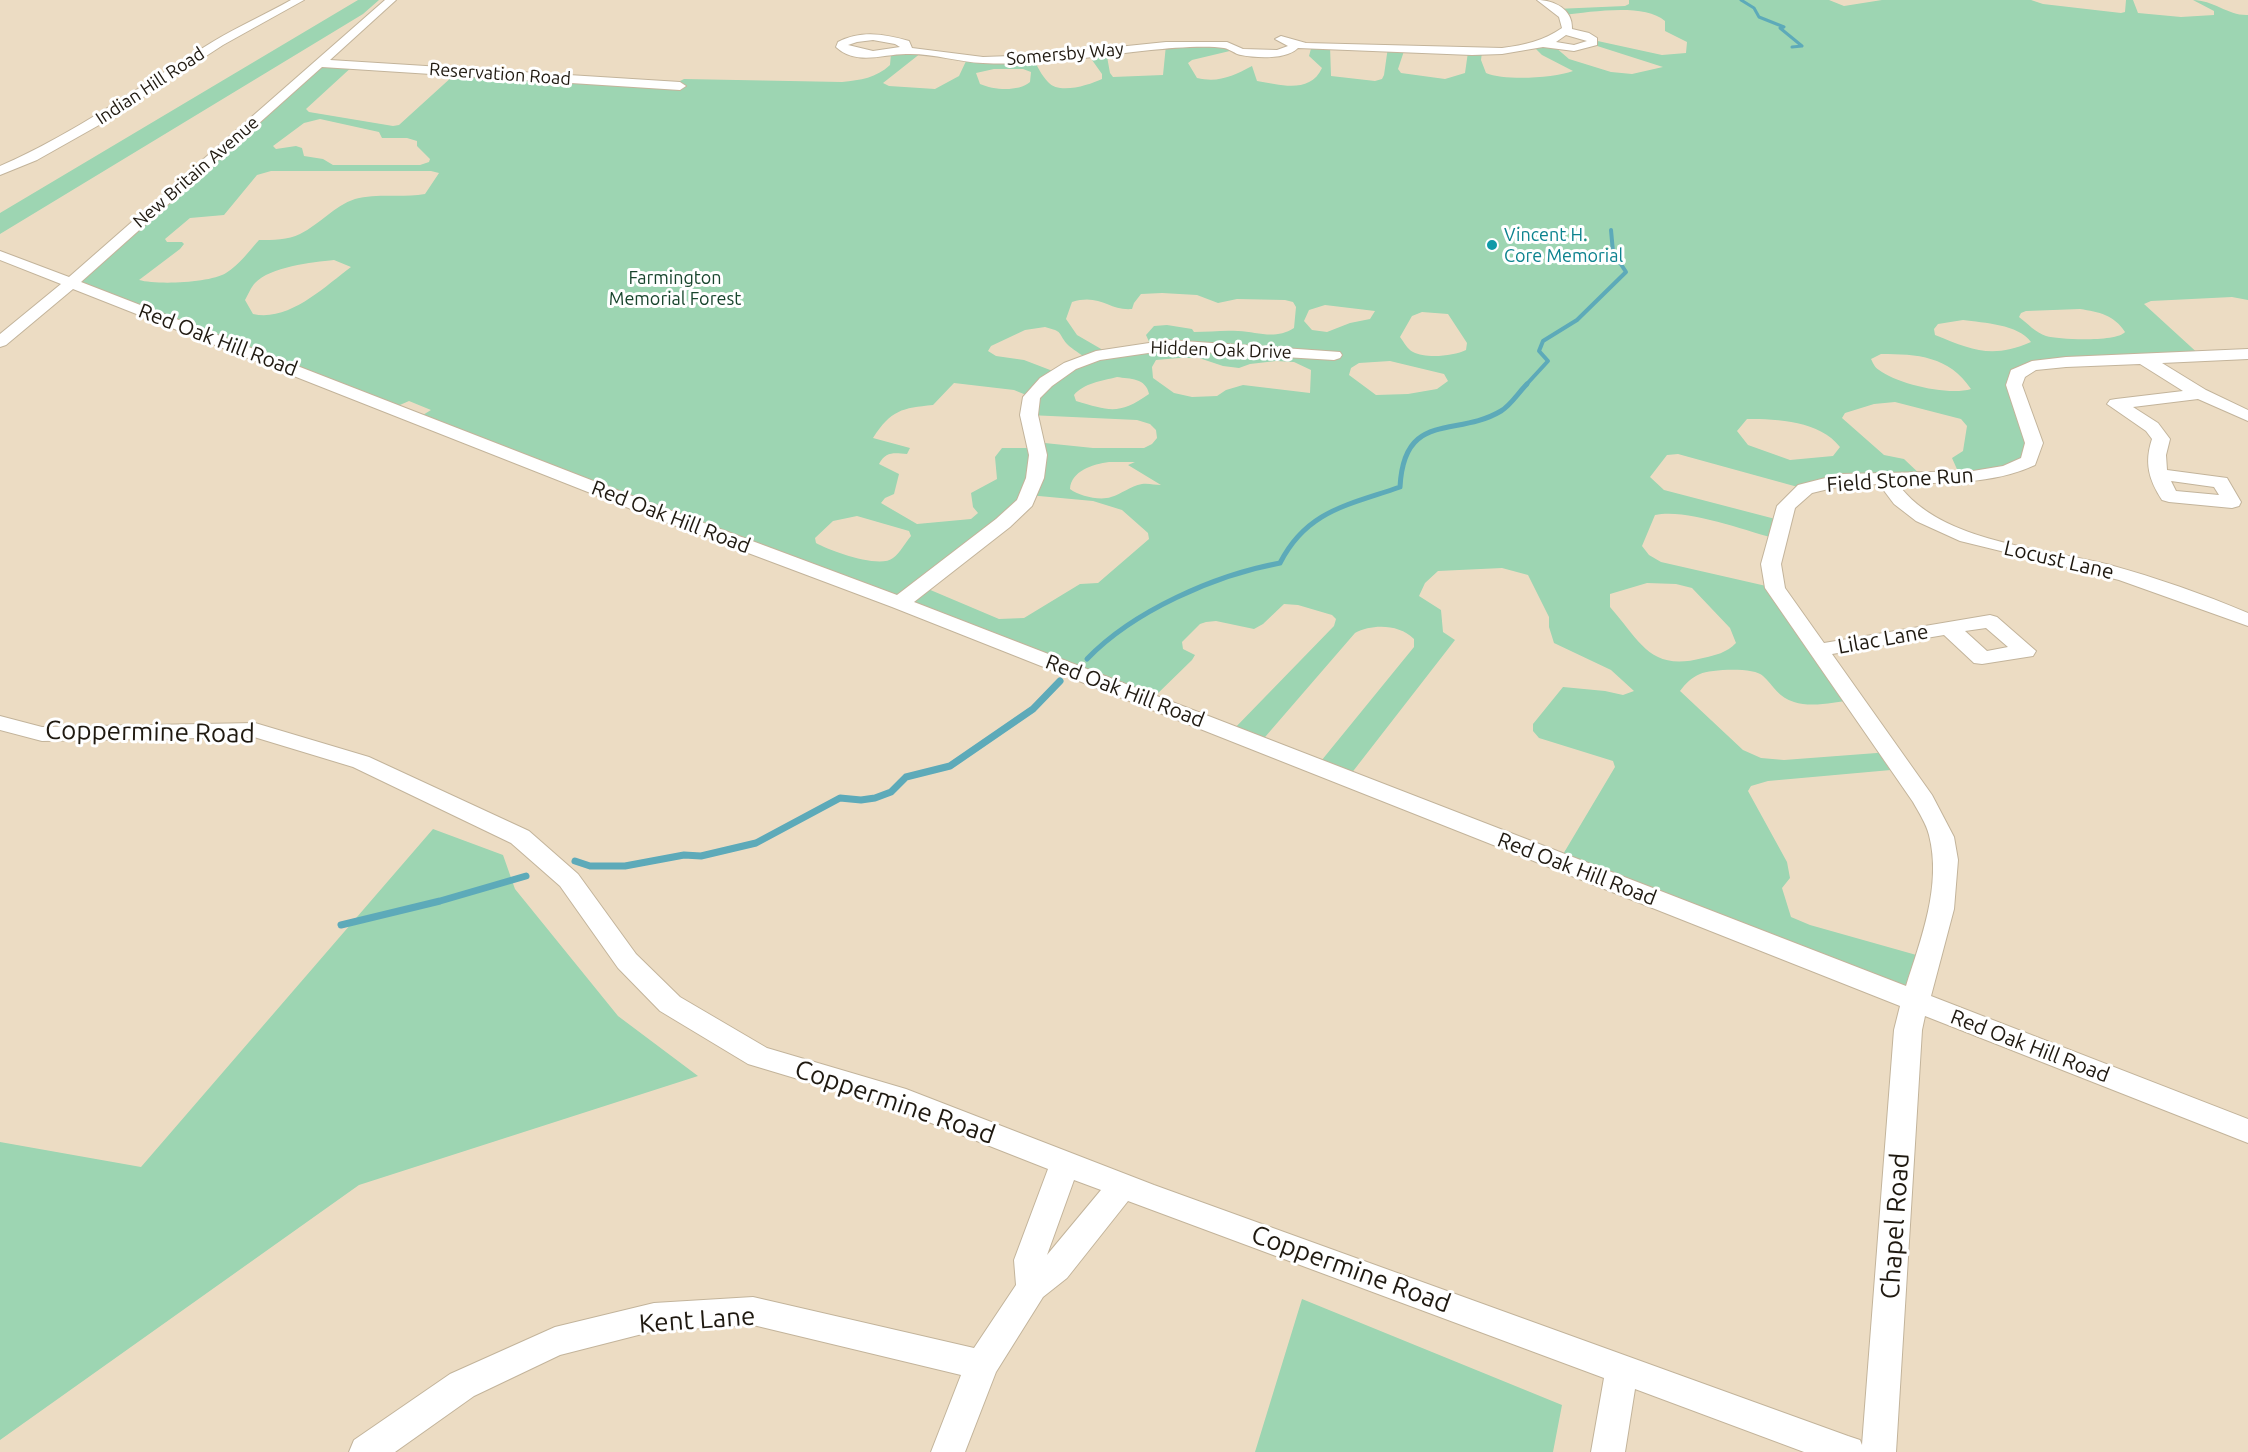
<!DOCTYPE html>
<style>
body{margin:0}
canvas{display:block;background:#ecdcc3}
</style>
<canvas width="2248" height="1452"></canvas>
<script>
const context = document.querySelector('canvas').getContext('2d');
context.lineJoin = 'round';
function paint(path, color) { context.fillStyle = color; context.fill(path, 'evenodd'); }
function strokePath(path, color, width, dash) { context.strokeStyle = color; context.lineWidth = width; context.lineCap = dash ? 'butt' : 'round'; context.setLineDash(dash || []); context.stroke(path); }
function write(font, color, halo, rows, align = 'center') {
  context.font = font + ' Ubuntu,sans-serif'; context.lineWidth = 6; context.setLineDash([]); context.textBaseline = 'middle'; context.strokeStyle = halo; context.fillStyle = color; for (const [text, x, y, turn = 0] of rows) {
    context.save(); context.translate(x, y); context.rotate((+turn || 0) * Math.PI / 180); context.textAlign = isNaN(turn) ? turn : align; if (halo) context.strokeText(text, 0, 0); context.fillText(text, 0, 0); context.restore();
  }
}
const green = new Path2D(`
 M 358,0 L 379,0 L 363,14 L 0,234 L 0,213 Z
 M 1629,0 L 1829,0 L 1844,6 L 1882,0 L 2031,0 L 2043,4 L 2121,13 L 2125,12 L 2126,0 L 2133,0 L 2138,13 L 2181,17 L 2214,15 L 2214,11 L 2193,0 C 2213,0 2229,16 2248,15 L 2248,300 L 2232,297 L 2151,301 L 2144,304 L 2202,357 L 2066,362 L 2017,374 L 2029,461 L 1960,476 L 1952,458 L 1963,451 L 1967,426 L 1961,419 L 1895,402 L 1874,404 L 1845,413 L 1842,418 L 1884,455 L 1904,459 L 1923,477 L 1805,489 L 1678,454 L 1667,455 L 1650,477 L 1664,490 L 1783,521 L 1778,539 C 1745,531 1687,508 1655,515 L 1642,546 L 1649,555 L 1661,562 L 1775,588 L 1853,700 C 1835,702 1812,708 1794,702 C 1779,698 1773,685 1763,676 C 1755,667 1711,669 1700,674 C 1691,678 1686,683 1680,691 L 1743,750 L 1761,758 L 1784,760 L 1890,752 L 1902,769 L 1768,781 L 1751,786 L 1748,791 L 1787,862 L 1790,878 L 1782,888 L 1791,917 L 1810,925 L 1927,958 L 1914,1001 L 1559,861 L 1615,767 L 1613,761 L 1539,738 L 1533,731 L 1533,724 L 1563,687 L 1605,691 L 1623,695 L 1634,691 L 1611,670 L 1554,643 L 1549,627 L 1549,617 L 1528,575 L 1502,568 L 1438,571 L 1425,583 L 1419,596 L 1441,610 L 1443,632 L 1455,640 L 1347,779 L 1317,766 L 1414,647 L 1414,639 C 1399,624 1372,624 1355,633 L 1259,744 L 1230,733 L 1334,626 L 1336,619 L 1332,615 L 1298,605 L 1284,604 L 1263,624 L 1254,629 L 1216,621 L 1206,622 L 1200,624 L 1182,642 L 1183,649 L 1195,655 L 1192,660 L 1150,701 L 418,418 L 431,410 L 409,401 L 393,408 L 70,283 L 320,63 L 354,65 L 306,109 L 309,112 L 393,126 L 399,125 L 454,75 L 672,85 L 684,79 L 842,82 C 861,80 876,78 890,65 L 891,54 L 921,53 L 883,83 L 889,86 L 935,89 L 959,76 L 967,59 L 1033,58 C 1037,66 1042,76 1048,82 C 1059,95 1089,85 1102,79 L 1102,74 L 1087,53 L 1106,51 L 1110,73 L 1113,77 L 1163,75 L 1166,45 L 1227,45 L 1234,50 L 1192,60 L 1188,63 L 1197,78 C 1219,83 1233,76 1252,66 L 1257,81 C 1281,85 1310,94 1322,68 L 1309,56 L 1312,45 L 1330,45 L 1331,76 L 1375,81 L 1382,79 L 1384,75 L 1388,47 L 1405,48 L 1398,69 L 1401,73 L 1445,79 L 1465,73 L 1468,52 L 1482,52 L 1481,60 L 1486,73 C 1505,81 1554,78 1573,71 L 1542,55 L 1533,46 L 1555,47 L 1569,59 L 1611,72 L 1632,74 L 1663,67 L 1591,44 L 1593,40 L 1662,55 L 1686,53 L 1687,42 L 1665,31 L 1665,21 C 1644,3 1591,12 1564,15 L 1556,9 L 1625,6 L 1629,4 ZM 994,69 L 1023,69 L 1031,72 L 1030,82 C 1018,92 994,90 980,84 L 976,73 ZM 320,119 L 379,132 L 382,138 L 407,138 L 417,141 L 417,146 L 430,159 L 429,162 L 420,165 L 333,165 L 323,159 L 304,156 L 302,148 L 296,146 L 276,149 L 273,146 L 304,123 ZM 271,171 L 431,171 L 439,173 L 425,194 C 402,198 377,193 355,199 C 334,206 320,224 300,234 C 288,240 273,240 259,240 C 249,251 239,265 226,273 C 210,283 157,285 139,280 L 180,249 L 184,244 L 182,242 L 167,242 L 165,239 L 190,218 L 224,215 L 257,175 ZM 334,260 L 351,267 C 324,287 289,322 253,314 L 245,300 C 248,295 251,287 255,283 C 270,267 312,262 334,260 ZM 1162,293 L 1197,295 L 1218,303 L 1237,299 L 1285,300 L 1293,302 L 1296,307 L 1294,328 C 1275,340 1258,332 1238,331 C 1223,330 1209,332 1194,332 L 1192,329 L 1167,325 L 1154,326 L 1146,335 L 1151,346 L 1108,353 L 1077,335 L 1066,319 L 1072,302 C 1100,293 1109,311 1132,309 L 1134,303 L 1141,294 ZM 1325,305 L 1375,311 L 1370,319 L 1350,323 L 1327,332 L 1312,330 L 1304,321 L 1309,310 ZM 2080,309 C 2099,312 2114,315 2125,332 C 2117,342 2060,340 2046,336 C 2036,333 2027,323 2019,317 L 2021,313 L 2026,311 ZM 1422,312 L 1448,314 L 1467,343 L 1466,350 C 1454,356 1426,359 1413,352 C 1407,349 1404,342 1400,337 L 1412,316 ZM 1963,320 C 1984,323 2018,324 2031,342 C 1992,359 1972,350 1935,335 L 1934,329 L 1938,324 ZM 1045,327 C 1064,332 1057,332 1067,344 C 1072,349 1081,354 1087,359 L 1058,373 L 1024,360 L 996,356 L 988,351 L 991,346 L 1025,330 ZM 1881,354 C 1917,354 1949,356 1971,389 C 1949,396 1897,384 1879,370 C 1875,368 1873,363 1871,359 ZM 1179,358 L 1199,358 L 1223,366 L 1239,368 L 1250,364 L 1276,361 L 1294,362 L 1311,370 L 1310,393 L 1243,385 L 1226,390 L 1217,396 L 1192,397 L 1174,393 L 1153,378 L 1152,367 L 1156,360 ZM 1390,361 L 1444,374 L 1448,381 L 1437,389 L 1408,394 L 1376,395 L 1349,375 L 1351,368 L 1359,363 ZM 1117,377 C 1130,379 1146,378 1149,394 C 1119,415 1110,411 1076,401 L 1074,395 C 1084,383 1102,381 1117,377 ZM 954,383 L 1014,390 L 1031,397 L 1029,415 L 1137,420 L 1150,424 L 1156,430 L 1157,438 L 1152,444 L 1144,448 L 1093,448 L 1035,442 L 1036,448 L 1002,448 L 995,457 L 997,479 L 971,493 L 973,507 L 978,513 L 971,519 L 917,524 L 881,503 L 885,498 L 894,494 L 899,474 L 879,464 C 886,451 894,453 907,454 L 910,448 L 873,438 C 891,410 902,408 933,405 ZM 1747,419 C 1778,419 1820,421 1840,447 L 1833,456 L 1790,460 L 1748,445 L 1737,431 ZM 1109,462 L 1135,462 L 1128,465 L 1161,485 C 1155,485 1148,483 1142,484 C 1130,486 1122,494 1111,497 C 1100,501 1079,496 1070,489 C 1071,471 1093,464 1109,462 ZM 1028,495 L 1093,501 L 1122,510 L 1148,533 L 1149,539 L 1098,583 L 1080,584 L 1024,618 L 999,619 L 921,586 ZM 857,516 L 909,531 L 911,536 C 905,543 900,553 893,558 C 880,569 830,551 816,543 L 815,538 L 833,521 ZM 1647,583 L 1676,584 L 1692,588 L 1730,628 L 1736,643 C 1726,653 1716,655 1703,658 C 1650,672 1641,642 1610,607 L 1610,594 Z
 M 433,829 L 503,855 L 515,889 L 618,1016 L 698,1076 L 359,1185 L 0,1440 L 0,1142 L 141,1167 Z
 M 1302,1299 L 1562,1405 L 1553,1452 L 1255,1452 Z`);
const streamFar3 = new Path2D(`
 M 1741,0 L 1754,8 L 1759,17 L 1784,27 L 1780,28 L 1802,46 L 1792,47`);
const streamFar2 = new Path2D(`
 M 1525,386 L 1548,361 L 1539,351 L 1543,341 L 1577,320 L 1626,272 L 1613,252 L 1611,230`);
const streamFar1 = new Path2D(`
 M 1087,659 C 1133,611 1215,575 1280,563 C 1307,510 1349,505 1400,487 C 1404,410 1456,438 1501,411 C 1511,405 1518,393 1527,384`);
const stream = new Path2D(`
 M 575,861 L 590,866 L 625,866 L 684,855 L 701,856 L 756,843 L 840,798 L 861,800 L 875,798 L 891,792 L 906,777 L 950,766 L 1033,709 L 1060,681
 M 341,925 L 440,901 L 526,876`);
const minor = new Path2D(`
 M 291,0 L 304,0 L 223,45 L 108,120 L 37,160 L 0,175 L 0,166 C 76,133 143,84 214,41 C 239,26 266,14 291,0 Z
 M 385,0 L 396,0 L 330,60 L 680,82 L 686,86 L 680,90 L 322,67 L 81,282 L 645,501 L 897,595 L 996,519 L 1017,500 L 1026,478 L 1029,455 L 1020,415 L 1023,397 L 1040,378 L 1064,363 L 1096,351 L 1169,340 L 1340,352 L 1342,355 L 1340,358 L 1334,360 L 1169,350 L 1100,360 L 1076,369 L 1052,386 L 1040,398 L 1038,415 L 1047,455 L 1044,478 L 1032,506 L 1010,527 L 914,602 L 1906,986 C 1921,939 1942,885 1929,835 C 1926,823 1919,813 1913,802 L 1765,588 L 1761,564 L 1777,506 L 1798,485 L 1841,474 L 1973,471 L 2003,466 L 2021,458 L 2025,443 L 2006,385 L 2011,370 L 2032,361 L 2066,357 L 2248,349 L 2248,359 L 2162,363 L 2206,390 L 2248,410 L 2248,421 L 2198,399 L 2133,407 L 2158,423 L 2170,439 L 2166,455 L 2167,470 L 2227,478 L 2241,502 L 2239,506 L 2232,508 L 2169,502 L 2162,500 C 2149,480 2144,463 2152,439 L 2146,431 L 2107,404 L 2110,400 L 2116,399 L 2183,391 L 2140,364 L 2066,367 L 2036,370 L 2025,377 L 2022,385 L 2043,443 L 2035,465 C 1992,485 1945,482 1898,484 C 1942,544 2043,547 2110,565 C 2157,578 2203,594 2248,613 L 2248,626 L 2119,580 L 1960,541 L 1916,521 L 1894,504 L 1879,484 L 1841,486 L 1812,493 L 1795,508 L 1781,564 L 1785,588 L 1824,643 L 1990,615 L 1997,617 L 2036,651 L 2033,656 L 1982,664 L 1974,663 L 1944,635 L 1832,654 L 1932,795 L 1954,837 L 1958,860 L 1954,909 L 1931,996 L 2248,1119 L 2248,1143 L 1925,1016 L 1922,1030 L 1896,1452 L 1804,1452 L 1635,1389 L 1625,1452 L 1591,1452 L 1604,1378 L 1128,1201 L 1067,1278 L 1043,1297 L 996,1372 L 965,1452 L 931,1452 L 961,1375 L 753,1325 L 654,1331 L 560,1355 L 474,1396 L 395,1452 L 349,1452 L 354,1440 L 450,1374 L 555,1327 L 654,1303 L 753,1297 L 974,1348 L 1016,1285 L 1014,1260 L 1048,1169 L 888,1106 L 748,1064 L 660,1011 L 618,968 L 560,886 L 511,843 L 353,767 L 254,737 L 42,741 L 0,730 L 0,716 L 42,727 L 255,723 L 369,757 L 529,831 L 578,874 L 636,954 L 680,997 L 767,1048 L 906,1089 L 1154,1185 L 1848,1436 L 1860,1440 L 1862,1445 L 1894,1030 L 1900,1006 L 892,607 L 631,509 L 73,289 L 6,345 L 0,347 L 0,334 L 61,284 L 0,260 L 0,251 L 69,277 ZM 2171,481 L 2214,487 L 2219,495 L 2176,491 ZM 1986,628 L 2008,647 L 1987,651 L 1965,631 ZM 1074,1180 L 1101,1190 L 1047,1255 Z
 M 1537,0 C 1554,0 1573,9 1572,29 L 1589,33 L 1597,38 L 1597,45 L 1574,51 L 1543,47 L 1502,54 L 1472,55 L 1298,48 C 1286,60 1256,58 1241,55 C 1235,54 1230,49 1224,48 C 1206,45 1170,48 1151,50 C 1096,56 1039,66 983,63 C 958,62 932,53 906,54 C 884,54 856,66 836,47 L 838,42 C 861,30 885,34 909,41 L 912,48 L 983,57 L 1040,55 L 1166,42 L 1227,42 L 1243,49 L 1277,50 L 1288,46 L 1275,39 L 1281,36 L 1306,43 L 1502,48 C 1525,45 1543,41 1562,28 L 1559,17 ZM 1566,35 L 1587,41 L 1574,45 L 1556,42 ZM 873,40 L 895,44 L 900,47 L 873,51 L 848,45 L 857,42 Z`);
const markers = [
 [1492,245,6,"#0f9aa8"]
];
const farStreetnames = [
 ["Somersby Way",1065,54,-5],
 ["Reservation Road",500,74,4],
 ["Indian Hill Road",150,86,-33],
 ["New Britain Avenue",196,172,-41],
 ["Hidden Oak Drive",1221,350,2]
];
const farCulturenames = [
 ["Vincent H.",1504,235],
 ["Core Memorial",1504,256]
];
const farParknames = [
 ["Farmington",675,278],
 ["Memorial Forest",675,299]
];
const streetNames = [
 ["Red Oak Hill Road",218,340,21],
 ["Field Stone Run",1900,480,-4],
 ["Red Oak Hill Road",671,517,21],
 ["Locust Lane",2059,560,13],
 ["Lilac Lane",1883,639,-10],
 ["Red Oak Hill Road",1125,691,21],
 ["Red Oak Hill Road",1577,869,21],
 ["Red Oak Hill Road",2030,1046,21]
];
const nearStreetnames = [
 ["Coppermine Road",150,732,1],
 ["Coppermine Road",895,1102,19],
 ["Chapel Road",1895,1226,-86],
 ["Coppermine Road",1351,1269,20],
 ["Kent Lane",697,1320,-4]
];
paint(green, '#9dd5b2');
strokePath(streamFar3, '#5daab9', 3);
strokePath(streamFar2, '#5daab9', 4);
strokePath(streamFar1, '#5daab9', 5);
strokePath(stream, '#5daab9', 7);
strokePath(minor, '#c3b49b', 2);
paint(minor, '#fff');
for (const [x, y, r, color] of markers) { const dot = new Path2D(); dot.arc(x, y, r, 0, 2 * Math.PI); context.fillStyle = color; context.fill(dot); strokePath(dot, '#fff', 2); }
write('18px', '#1f1910', '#fff', farStreetnames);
write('18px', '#0d838f', '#fff', farCulturenames, 'left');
write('18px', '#18452d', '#fff', farParknames);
write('21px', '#1f1910', '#fff', streetNames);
write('26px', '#1f1910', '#fff', nearStreetnames);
</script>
